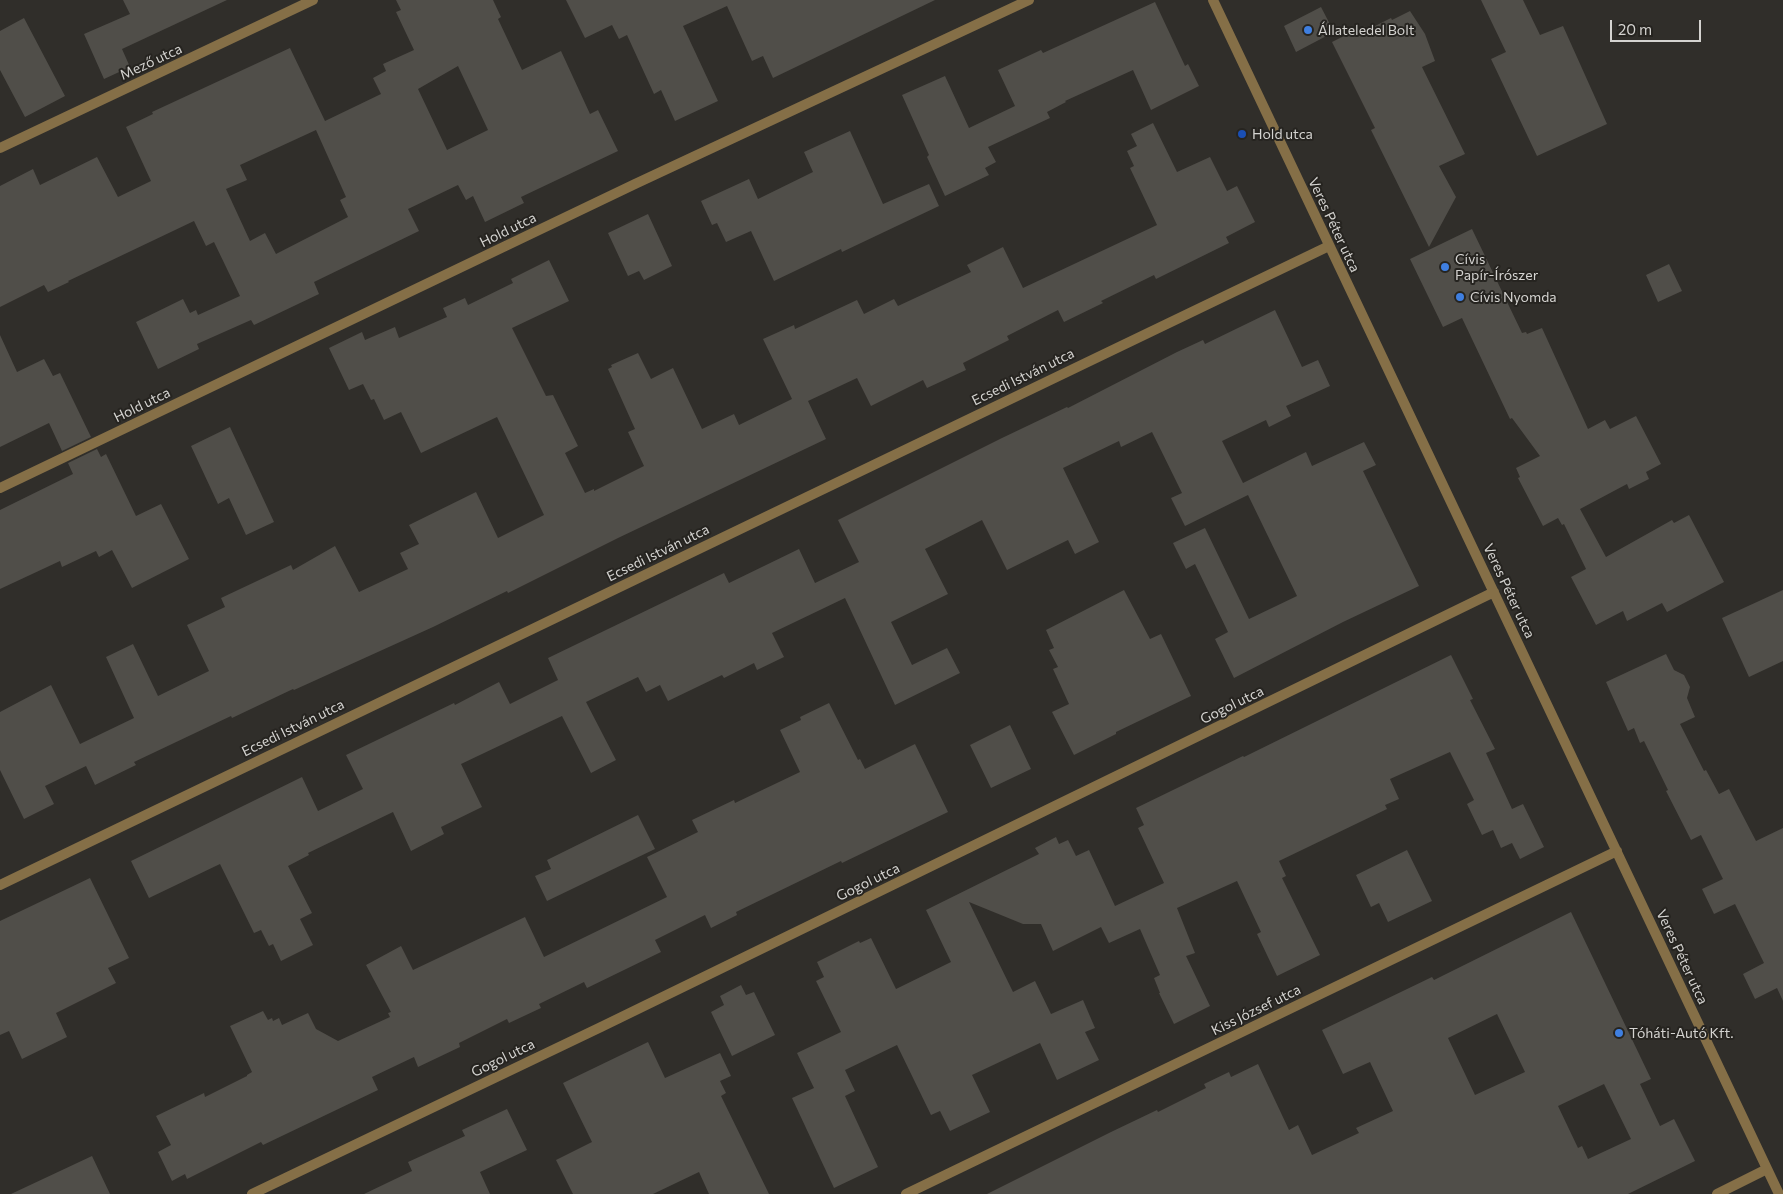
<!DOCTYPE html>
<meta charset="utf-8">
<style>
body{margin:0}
#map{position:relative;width:1783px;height:1194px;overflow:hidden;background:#302e2a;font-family:Commissioner,sans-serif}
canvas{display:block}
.scale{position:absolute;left:1610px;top:20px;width:91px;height:22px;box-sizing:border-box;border:2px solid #d4d3d0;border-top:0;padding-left:6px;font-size:15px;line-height:18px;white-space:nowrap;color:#d4d3d0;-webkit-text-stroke:4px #262420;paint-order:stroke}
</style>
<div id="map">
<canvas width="1783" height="1194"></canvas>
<div class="scale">20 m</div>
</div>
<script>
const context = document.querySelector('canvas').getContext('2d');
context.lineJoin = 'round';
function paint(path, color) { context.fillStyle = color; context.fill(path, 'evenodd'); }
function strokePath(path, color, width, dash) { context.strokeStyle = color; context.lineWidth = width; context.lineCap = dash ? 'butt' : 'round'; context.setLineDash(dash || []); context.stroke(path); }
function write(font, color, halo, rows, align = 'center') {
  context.font = font + ' Commissioner,sans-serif'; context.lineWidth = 4; context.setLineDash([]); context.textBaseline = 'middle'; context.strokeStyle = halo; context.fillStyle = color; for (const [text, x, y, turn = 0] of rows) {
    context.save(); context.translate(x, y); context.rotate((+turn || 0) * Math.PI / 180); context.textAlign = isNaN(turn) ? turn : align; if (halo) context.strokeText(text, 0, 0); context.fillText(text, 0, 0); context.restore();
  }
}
const building = new Path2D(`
 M 123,0 L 227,0 L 122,49 L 130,67 L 104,79 L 84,34 L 130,14 Z
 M 396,0 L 493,0 L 501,17 L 498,19 L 522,70 L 561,51 L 590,114 L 598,110 L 618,151 L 521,197 L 524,203 L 485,222 L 473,196 L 466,200 L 458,185 L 408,209 L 419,231 L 314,282 L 319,294 L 254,325 L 251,320 L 197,344 L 199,349 L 158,369 L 136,322 L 183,299 L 190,313 L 196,310 L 198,315 L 240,296 L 214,242 L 206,246 L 194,221 L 68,281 L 69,282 L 48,292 L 44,285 L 0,307 L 0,186 L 33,169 L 40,185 L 97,157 L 118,197 L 151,181 L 126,127 L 153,114 L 152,112 L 290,48 L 325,121 L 381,94 L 373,78 L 386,71 L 383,64 L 414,50 L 396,12 L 401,10 ZM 458,66 L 488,130 L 447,150 L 418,89 ZM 316,130 L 346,197 L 340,200 L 348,217 L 276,254 L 265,233 L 250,241 L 226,189 L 247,180 L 240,165 Z
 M 566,0 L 935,0 L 773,78 L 763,56 L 752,61 L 727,6 L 683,26 L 718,101 L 675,121 L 661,90 L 654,94 L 627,35 L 619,39 L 612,25 L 585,38 Z
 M 1481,0 L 1523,0 L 1540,35 L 1563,26 L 1607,124 L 1537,156 L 1491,59 L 1506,52 Z
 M 1155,2 L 1185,66 L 1188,64 L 1199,86 L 1151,110 L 1133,70 L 1065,101 L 1066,102 L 1047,112 L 1050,118 L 988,147 L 996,162 L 985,168 L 989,175 L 945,196 L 927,157 L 929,155 L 902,95 L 945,76 L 969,128 L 1015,106 L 998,70 L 1041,50 L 1043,53 Z
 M 1321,7 L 1334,32 L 1296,52 L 1284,26 Z
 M 1410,11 L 1425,34 L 1435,61 L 1422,67 L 1465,154 L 1439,166 L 1456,197 L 1429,247 L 1371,130 L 1375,128 L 1332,42 L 1364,26 L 1369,29 L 1391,18 L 1392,20 Z
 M 24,18 L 65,96 L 25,117 L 0,70 L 0,31 Z
 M 1153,123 L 1177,172 L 1210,157 L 1227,191 L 1237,186 L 1255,222 L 1226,237 L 1229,243 L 1156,279 L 1154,275 L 1101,301 L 1103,303 L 1064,322 L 1058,310 L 1007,336 L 1009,340 L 963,363 L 966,370 L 927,388 L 923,380 L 871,406 L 857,378 L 808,401 L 826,439 L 618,538 L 508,593 L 507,591 L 433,627 L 294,690 L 293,689 L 232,718 L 231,716 L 134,762 L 136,765 L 95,785 L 86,766 L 45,786 L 54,804 L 24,819 L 0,770 L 0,712 L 51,685 L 80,744 L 134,718 L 106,657 L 133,644 L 158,696 L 209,671 L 187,625 L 225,607 L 221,598 L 291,565 L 293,570 L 335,546 L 359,592 L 408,569 L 400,553 L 419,544 L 409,525 L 476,492 L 498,538 L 544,515 L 497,417 L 421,453 L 401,412 L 384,420 L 374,399 L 371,400 L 363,384 L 349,390 L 329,348 L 362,332 L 365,340 L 395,327 L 399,338 L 447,317 L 443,308 L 465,298 L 468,305 L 513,283 L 511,279 L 549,260 L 569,301 L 512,328 L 546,396 L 553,395 L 578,446 L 565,453 L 585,493 L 594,489 L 594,491 L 644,466 L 628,432 L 635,429 L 608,369 L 612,367 L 611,365 L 638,353 L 651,379 L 673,368 L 702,429 L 734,414 L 739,425 L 792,399 L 763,339 L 794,325 L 795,329 L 857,300 L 864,314 L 894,299 L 898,306 L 971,272 L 967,265 L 1003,247 L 1023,288 L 1157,225 L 1130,168 L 1134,166 L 1127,151 L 1137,146 L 1131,134 Z
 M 850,131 L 883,204 L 929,184 L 939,206 L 842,252 L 841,249 L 774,281 L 751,231 L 726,242 L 717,223 L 712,225 L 701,201 L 749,179 L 758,199 L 813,172 L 804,152 Z
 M 648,214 L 672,266 L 644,280 L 639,271 L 628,276 L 608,233 Z
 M 1472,229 L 1522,333 L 1526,332 L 1527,334 L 1542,328 L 1588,429 L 1605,420 L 1610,429 L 1636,416 L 1661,464 L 1646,472 L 1649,479 L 1629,489 L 1627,484 L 1580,509 L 1606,557 L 1672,520 L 1674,523 L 1689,515 L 1724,582 L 1667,612 L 1662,603 L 1627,621 L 1623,611 L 1596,625 L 1571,577 L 1586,569 L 1564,524 L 1562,525 L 1558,518 L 1543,526 L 1518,478 L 1520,477 L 1516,468 L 1540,456 L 1512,418 L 1510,419 L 1462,318 L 1443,327 L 1410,259 Z
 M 1669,264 L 1682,291 L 1658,302 L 1646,275 Z
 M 1275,310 L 1302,367 L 1318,360 L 1330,386 L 1286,406 L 1291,416 L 1269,427 L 1266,420 L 1222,441 L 1243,483 L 1306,452 L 1312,466 L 1364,442 L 1376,465 L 1363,471 L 1419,586 L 1343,622 L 1234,678 L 1215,639 L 1228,632 L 1195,564 L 1186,569 L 1173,543 L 1205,528 L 1249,619 L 1297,596 L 1248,495 L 1185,526 L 1171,498 L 1182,493 L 1152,432 L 1121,447 L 1119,441 L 1063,468 L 1099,542 L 1075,554 L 1068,540 L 1007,570 L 982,520 L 925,549 L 948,594 L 891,622 L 912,665 L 947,648 L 960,673 L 895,705 L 845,598 L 772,633 L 784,657 L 757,670 L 754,663 L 724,678 L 722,675 L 668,701 L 660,685 L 646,692 L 638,677 L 586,702 L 616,760 L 591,773 L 562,716 L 461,764 L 482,807 L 441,827 L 444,834 L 411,851 L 393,812 L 308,853 L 309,855 L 288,866 L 312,913 L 300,919 L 313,945 L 281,961 L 273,944 L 269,946 L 261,930 L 254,933 L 220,864 L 149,898 L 131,861 L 302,777 L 318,811 L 363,789 L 346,755 L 454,703 L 455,705 L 499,682 L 510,704 L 558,680 L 548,658 L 724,573 L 729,583 L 799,549 L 815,583 L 859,562 L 838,520 L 1002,438 L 1067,407 L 1068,408 L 1177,352 L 1203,340 L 1205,344 Z
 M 0,335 L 17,372 L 44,359 L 53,376 L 60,373 L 91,437 L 62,451 L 49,423 L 0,447 Z
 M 230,427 L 274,522 L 246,535 L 229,498 L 218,504 L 191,446 Z
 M 97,449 L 101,457 L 106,454 L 136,516 L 161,504 L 189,559 L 132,588 L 112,550 L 99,557 L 96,551 L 62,567 L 60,561 L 0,589 L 0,510 L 73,474 L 68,463 Z
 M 1124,590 L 1150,639 L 1161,634 L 1191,696 L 1116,732 L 1116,734 L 1074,755 L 1052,712 L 1069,704 L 1053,669 L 1058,667 L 1049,650 L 1054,648 L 1046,630 Z
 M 1783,590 L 1783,661 L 1749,677 L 1722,618 Z
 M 1666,654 L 1674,670 L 1684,675 L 1690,687 L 1687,698 L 1695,717 L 1680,724 L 1704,771 L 1706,770 L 1719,794 L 1729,789 L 1756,841 L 1783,828 L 1783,1001 L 1777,988 L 1755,999 L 1743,974 L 1764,963 L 1735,904 L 1714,914 L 1702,889 L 1723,879 L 1701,835 L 1691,840 L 1666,791 L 1668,790 L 1644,741 L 1640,743 L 1634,728 L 1628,731 L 1606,682 Z
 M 1451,655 L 1473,699 L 1470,700 L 1495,749 L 1486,753 L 1512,809 L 1523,804 L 1544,847 L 1520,859 L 1512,843 L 1501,848 L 1493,830 L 1482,835 L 1467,804 L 1474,800 L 1450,752 L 1390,779 L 1399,799 L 1385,805 L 1387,809 L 1279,861 L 1286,876 L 1282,878 L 1320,955 L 1277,976 L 1257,934 L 1261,932 L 1237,881 L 1177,908 L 1195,953 L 1186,956 L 1210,1006 L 1174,1024 L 1159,993 L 1160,993 L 1154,978 L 1160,975 L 1140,929 L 1109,943 L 1101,927 L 1053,951 L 1041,924 L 1023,924 L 969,902 L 1013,992 L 1035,981 L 1051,1014 L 1083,1000 L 1095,1028 L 1085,1032 L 1099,1060 L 1057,1080 L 1040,1043 L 972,1075 L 990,1112 L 950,1131 L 940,1111 L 931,1115 L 897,1045 L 845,1070 L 855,1091 L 845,1096 L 878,1167 L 834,1188 L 792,1098 L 814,1088 L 797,1053 L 841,1032 L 816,981 L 824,977 L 817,962 L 859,941 L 860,943 L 871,938 L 896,989 L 951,962 L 926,910 L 1039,854 L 1035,848 L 1056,837 L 1059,844 L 1068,840 L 1076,856 L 1089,850 L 1115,906 L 1164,883 L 1138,828 L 1144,825 L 1136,808 L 1243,756 L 1244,757 Z
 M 829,703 L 858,760 L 860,759 L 865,769 L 915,744 L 948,812 L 842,863 L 841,861 L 736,912 L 737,915 L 711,928 L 705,915 L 655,940 L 661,952 L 587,988 L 584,982 L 539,1004 L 541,1008 L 509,1023 L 507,1019 L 459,1043 L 460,1047 L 418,1067 L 414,1057 L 372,1077 L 378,1090 L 263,1145 L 261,1142 L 187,1179 L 185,1174 L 172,1181 L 158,1152 L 171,1145 L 156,1116 L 204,1093 L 205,1097 L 247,1076 L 247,1075 L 252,1072 L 230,1026 L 263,1011 L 268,1020 L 272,1018 L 273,1021 L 279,1018 L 282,1025 L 308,1013 L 316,1029 L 338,1041 L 390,1017 L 388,1013 L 391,1012 L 366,965 L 401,946 L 413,970 L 525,917 L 544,957 L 667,897 L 647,857 L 698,832 L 692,820 L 734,800 L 735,803 L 800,772 L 780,730 L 801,720 L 800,717 Z
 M 1010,725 L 1031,769 L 991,788 L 970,745 Z
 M 638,815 L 655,849 L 547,901 L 535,876 L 551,869 L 547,860 Z
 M 1407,850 L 1432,901 L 1388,922 L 1379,903 L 1371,907 L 1356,875 Z
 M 90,878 L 129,958 L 108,968 L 116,983 L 56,1013 L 67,1037 L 22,1059 L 9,1031 L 0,1035 L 0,921 Z
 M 1571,912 L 1651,1079 L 1640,1084 L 1660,1126 L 1674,1119 L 1695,1161 L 1628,1194 L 987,1194 L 1111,1132 L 1157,1110 L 1158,1112 L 1206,1088 L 1204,1084 L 1229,1072 L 1231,1077 L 1258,1064 L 1289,1130 L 1298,1125 L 1312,1155 L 1359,1133 L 1356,1128 L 1393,1111 L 1370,1062 L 1343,1074 L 1322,1030 L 1432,977 L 1434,980 ZM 1497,1014 L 1525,1072 L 1475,1095 L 1448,1038 ZM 1604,1084 L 1631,1139 L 1588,1159 L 1582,1146 L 1578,1148 L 1558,1106 Z
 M 741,985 L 746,995 L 754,992 L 775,1035 L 732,1056 L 711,1012 L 724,1005 L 720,996 Z
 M 648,1042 L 665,1078 L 720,1053 L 731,1076 L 720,1081 L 726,1093 L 721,1096 L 769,1194 L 709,1194 L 699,1172 L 653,1194 L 573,1194 L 556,1160 L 592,1142 L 563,1083 Z
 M 507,1109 L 527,1150 L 480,1172 L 490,1194 L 364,1194 L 412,1171 L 408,1162 L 465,1136 L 462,1130 Z
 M 92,1156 L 110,1194 L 11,1194 Z`);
const minor = new Path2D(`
 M 1213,0 L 1779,1194
 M 0,148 L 313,0
 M 0,488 L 635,184 L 1029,0
 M 0,885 L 1329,246
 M 252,1194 L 601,1027 L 1494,592
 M 906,1194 L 1617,851
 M 1717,1194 L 1767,1169`);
const markers = [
 [1308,30,5,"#3f7fe0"],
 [1242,134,5,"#1a4fb4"],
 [1445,267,5,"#3f7fe0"],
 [1460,297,5,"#3f7fe0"],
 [1619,1033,5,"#3f7fe0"]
];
const poiNames = [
 ["Állateledel Bolt",1318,30],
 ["Hold utca",1252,134],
 ["Cívis",1455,259],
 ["Papír-Írószer",1455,275],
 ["Cívis Nyomda",1470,297],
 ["Tóháti-Autó Kft.",1629,1033]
];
const streetNames = [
 ["Mező utca",151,62,-25],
 ["Veres Péter utca",1334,225,65],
 ["Hold utca",508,230,-26],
 ["Ecsedi István utca",1023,377,-26],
 ["Hold utca",142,405,-26],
 ["Ecsedi István utca",658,553,-26],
 ["Veres Péter utca",1509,591,65],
 ["Gogol utca",1232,705,-26],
 ["Ecsedi István utca",293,728,-26],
 ["Gogol utca",868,882,-26],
 ["Veres Péter utca",1682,957,65],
 ["Kiss József utca",1256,1010,-26],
 ["Gogol utca",503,1058,-26]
];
paint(building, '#504e49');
strokePath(minor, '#856f47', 10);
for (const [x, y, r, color] of markers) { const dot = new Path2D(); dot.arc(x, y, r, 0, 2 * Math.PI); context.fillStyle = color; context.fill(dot); strokePath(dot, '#262420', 2); }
write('14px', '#d4d3d0', '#262420', poiNames, 'left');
write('14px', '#d4d3d0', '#262420', streetNames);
</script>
